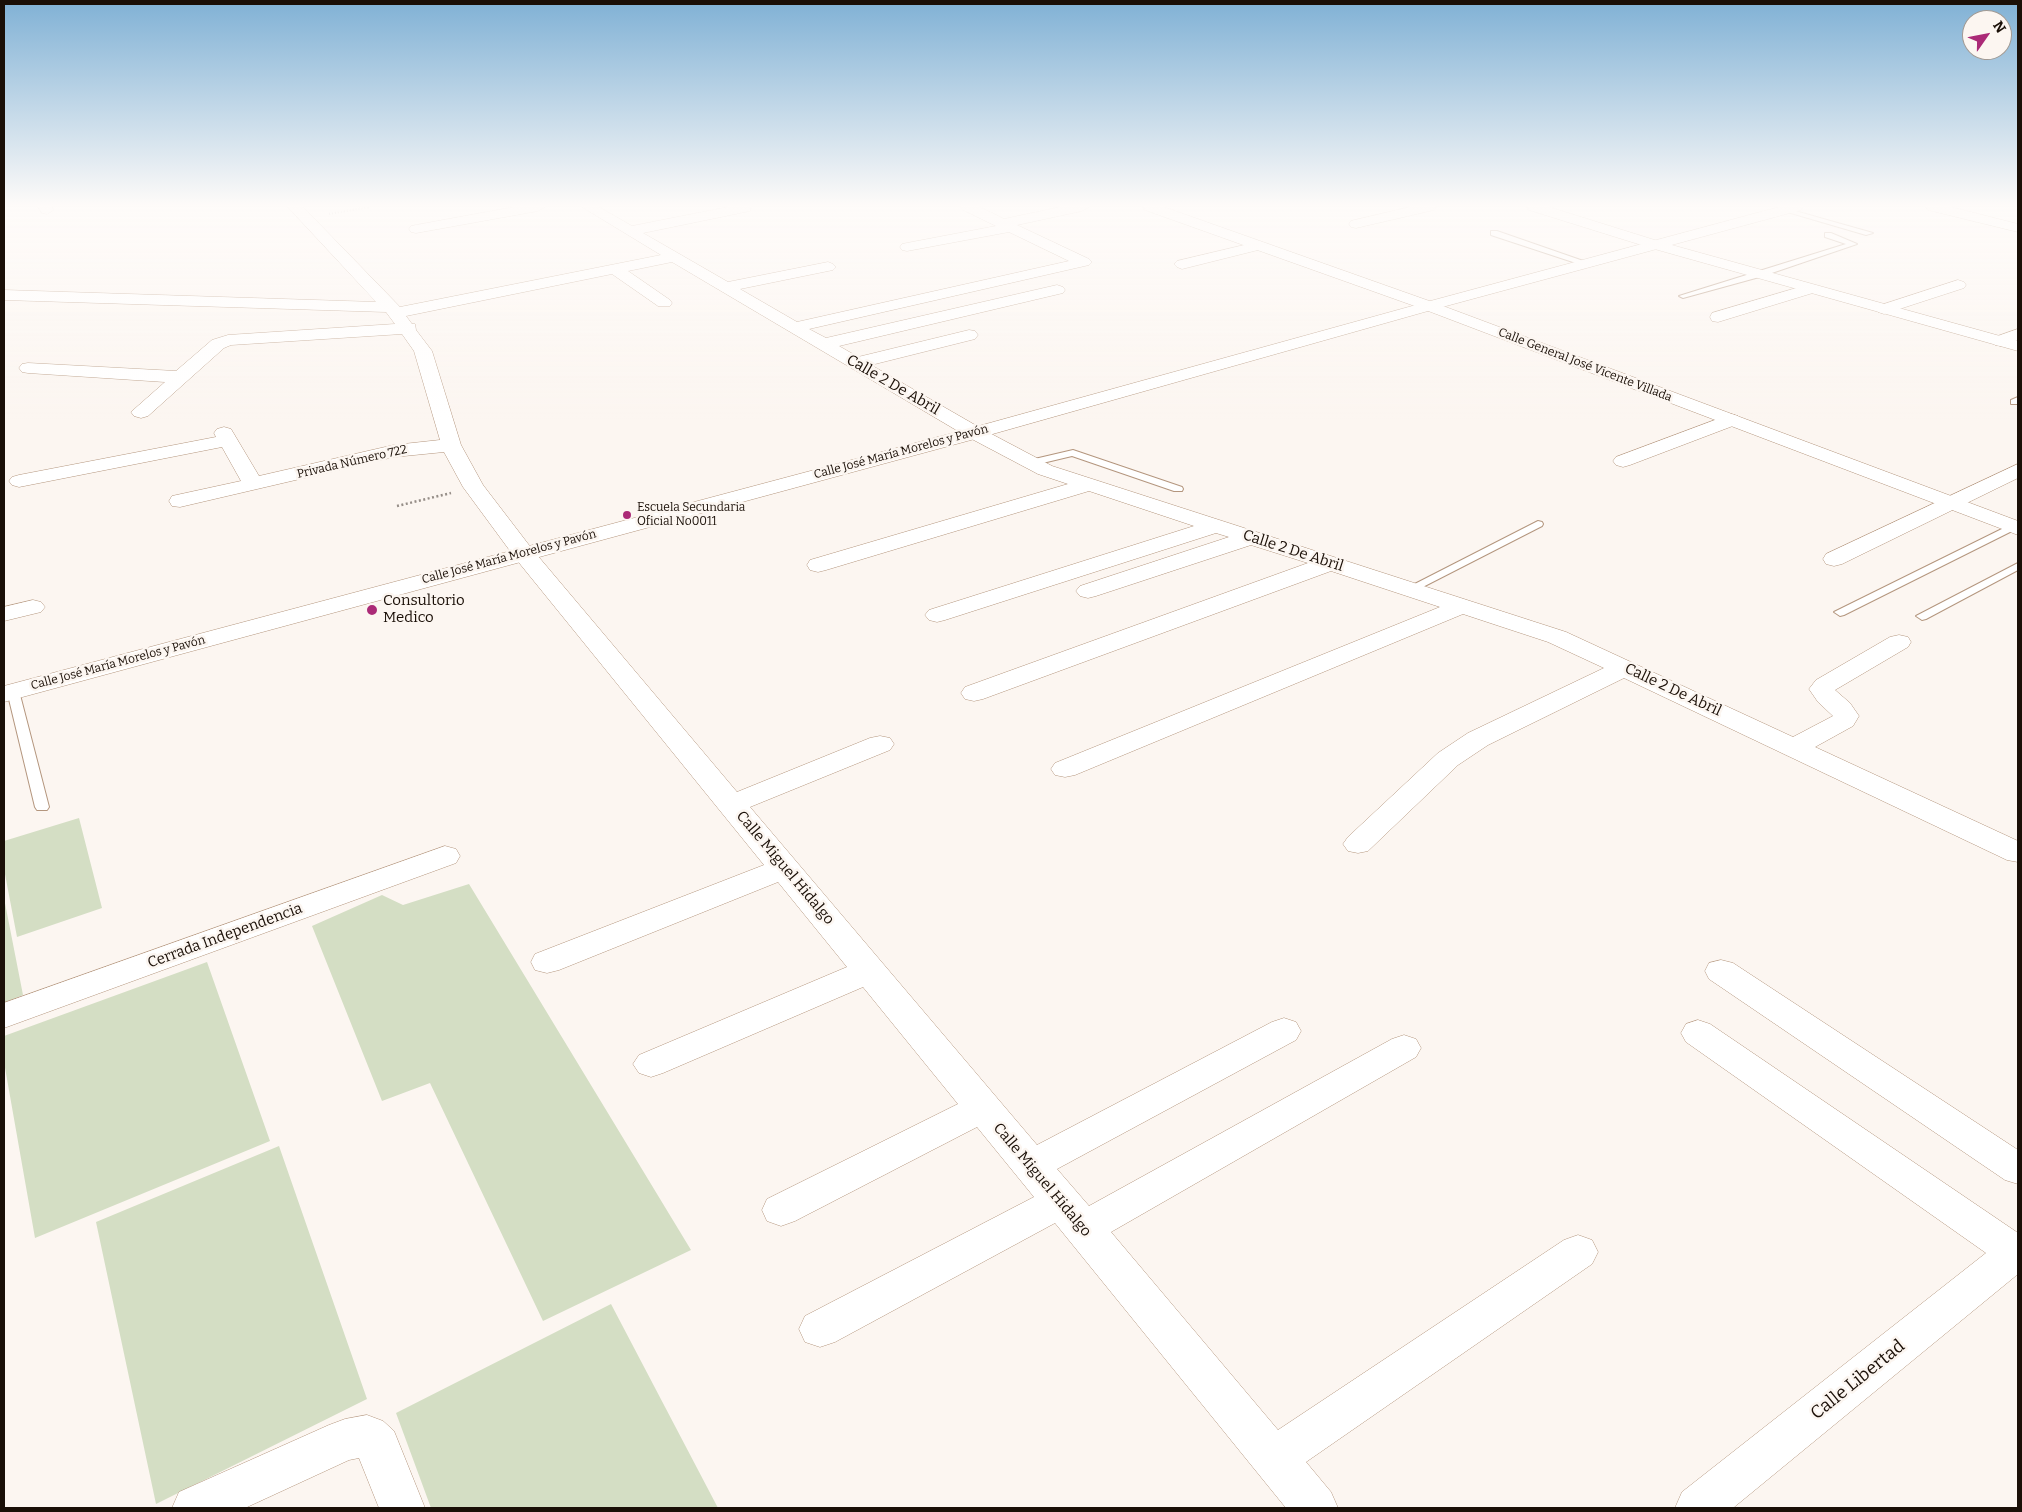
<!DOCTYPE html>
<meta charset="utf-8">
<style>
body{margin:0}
#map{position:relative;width:2022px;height:1512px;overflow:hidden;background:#fcf6f1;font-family:Bitter,serif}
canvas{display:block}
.frame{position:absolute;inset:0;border:5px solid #1a0f07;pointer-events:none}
.north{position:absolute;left:1962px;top:10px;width:50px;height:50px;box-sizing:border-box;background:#fcf6f1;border:1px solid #a29a93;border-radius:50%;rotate:57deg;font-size:14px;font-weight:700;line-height:20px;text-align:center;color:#1a0f07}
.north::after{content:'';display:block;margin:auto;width:18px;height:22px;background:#ab2a77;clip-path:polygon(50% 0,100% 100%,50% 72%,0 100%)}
</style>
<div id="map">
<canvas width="2022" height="1512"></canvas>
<div class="frame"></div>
<div class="north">N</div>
</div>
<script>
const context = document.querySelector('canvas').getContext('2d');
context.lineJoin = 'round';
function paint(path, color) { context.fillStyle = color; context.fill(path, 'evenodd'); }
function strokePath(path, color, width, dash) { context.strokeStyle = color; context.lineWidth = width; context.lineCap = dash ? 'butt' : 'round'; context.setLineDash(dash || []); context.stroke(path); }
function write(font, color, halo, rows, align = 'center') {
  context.font = font + ' Bitter,serif'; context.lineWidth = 5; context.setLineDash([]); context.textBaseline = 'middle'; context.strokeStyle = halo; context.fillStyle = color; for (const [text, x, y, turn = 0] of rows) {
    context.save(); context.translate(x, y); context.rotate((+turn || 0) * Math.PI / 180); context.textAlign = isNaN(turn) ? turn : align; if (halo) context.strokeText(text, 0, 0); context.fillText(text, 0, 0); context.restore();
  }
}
const green = new Path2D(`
 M 79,818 L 102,908 L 17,937 L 4,869 L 4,841 Z
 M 469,884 L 691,1250 L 543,1321 L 430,1083 L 382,1101 L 312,926 L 382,895 L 403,905 Z
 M 4,898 L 23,995 L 4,1003 Z
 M 207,962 L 270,1141 L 35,1238 L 4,1062 L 4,1036 Z
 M 279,1146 L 367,1399 L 156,1504 L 96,1222 Z
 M 611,1304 L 718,1508 L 431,1508 L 396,1413 Z`);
const pathFar1 = new Path2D(`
 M 329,214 L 370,207`);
const path = new Path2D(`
 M 397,506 L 451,493`);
const service = new Path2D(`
 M 1784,209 L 1788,209 L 1873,233 L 1866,235 L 1784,211 Z
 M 1491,231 L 1497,231 L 1592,264 L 1585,266 L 1491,235 Z
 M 1825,233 L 1831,233 L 1857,244 L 1763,276 L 1683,298 L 1679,296 L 1846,244 L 1825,237 Z
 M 2018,397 L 2018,404 L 2011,404 L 2011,400 Z
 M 1073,450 L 1182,487 L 1183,489 L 1182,491 L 1174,491 L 1072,456 L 1030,466 L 1025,463 L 1026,461 Z
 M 1538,521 L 1542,522 L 1543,524 L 1542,526 L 1413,592 L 1405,592 L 1403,590 Z
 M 2014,523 L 2018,524 L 2018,528 L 1844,615 L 1840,616 L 1834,612 Z
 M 2018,563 L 2018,570 L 1926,619 L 1922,620 L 1916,616 Z
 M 13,687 L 19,691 L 49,807 L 47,810 L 37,810 L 35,807 L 7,691 Z`);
const minor = new Path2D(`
 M 38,207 L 52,207 L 54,210 L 47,214 L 42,213 Z
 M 288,207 L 303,207 L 400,307 L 661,255 L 582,207 L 599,207 L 632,226 L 728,207 L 751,207 L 750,211 L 745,212 L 643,233 L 728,282 L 828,262 L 833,264 L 836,267 L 833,270 L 740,289 L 797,322 L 1069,261 L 1009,232 L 907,251 L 902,250 L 900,247 L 902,244 L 907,243 L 996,226 L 963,210 L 961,207 L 980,207 L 1004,219 L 1060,207 L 1089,207 L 1082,211 L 1017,225 L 1089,259 L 1092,262 L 1089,265 L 809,329 L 826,338 L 1057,285 L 1063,287 L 1065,290 L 1063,293 L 839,346 L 858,357 L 969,330 L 975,331 L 978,335 L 975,339 L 871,365 L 982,429 L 1052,466 L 1566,632 L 1793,737 L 1833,716 L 1818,702 L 1809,689 L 1816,680 L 1890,637 L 1899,635 L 1908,637 L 1911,642 L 1908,647 L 1835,690 L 1850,703 L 1859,716 L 1853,726 L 1815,747 L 2018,841 L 2018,862 L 2007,860 L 1624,678 L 1488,745 L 1458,765 L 1368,851 L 1358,853 L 1348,851 L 1343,844 L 1348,837 L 1438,753 L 1468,733 L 1604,668 L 1548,642 L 1463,614 L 1075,775 L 1065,777 L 1055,775 L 1051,769 L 1055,763 L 1440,607 L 1331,571 L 983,699 L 974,701 L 965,699 L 961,693 L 965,687 L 1308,563 L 1251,545 L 1096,596 L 1088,598 L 1080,596 L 1076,591 L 1080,586 L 1229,537 L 1216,533 L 945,620 L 937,622 L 929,620 L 925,615 L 929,610 L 1194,526 L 1089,491 L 826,570 L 818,572 L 810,570 L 807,565 L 810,560 L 1068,484 L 1038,474 L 968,437 L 672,262 L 628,271 L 670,300 L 672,303 L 670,306 L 658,306 L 612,274 L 406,316 L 412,324 L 415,324 L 416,330 L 432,351 L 461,445 L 483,485 L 532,549 L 737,792 L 870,738 L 880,736 L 890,738 L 894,744 L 890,750 L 750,807 L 1037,1145 L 1272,1022 L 1284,1018 L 1296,1022 L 1301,1031 L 1296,1040 L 1057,1169 L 1089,1206 L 1392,1039 L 1404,1035 L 1416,1039 L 1421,1048 L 1416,1057 L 1111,1232 L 1278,1430 L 1564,1240 L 1578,1235 L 1592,1240 L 1598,1252 L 1592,1264 L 1306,1462 L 1331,1492 L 1338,1508 L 1286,1508 L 1055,1223 L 835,1342 L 820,1347 L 805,1342 L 799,1329 L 805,1316 L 1034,1197 L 977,1127 L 795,1221 L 781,1226 L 767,1221 L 762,1210 L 767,1199 L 958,1104 L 863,987 L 663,1073 L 651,1077 L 639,1073 L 633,1064 L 639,1055 L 847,967 L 778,882 L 559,970 L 547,973 L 535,970 L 531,962 L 535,954 L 764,865 L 516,559 L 463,487 L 444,452 L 394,457 L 180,507 L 172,506 L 169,501 L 172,496 L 241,481 L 222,447 L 19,487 L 12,485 L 9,481 L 12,477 L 19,475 L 216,437 L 214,433 L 217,429 L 224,427 L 231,429 L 259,476 L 394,445 L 440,440 L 414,351 L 402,334 L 231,345 L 224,348 L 148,416 L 141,418 L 134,416 L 131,412 L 165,382 L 28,373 L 22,372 L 19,368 L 22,364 L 28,363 L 176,371 L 212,340 L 228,335 L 395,324 L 386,312 L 4,300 L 4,290 L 376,302 Z
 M 514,207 L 545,207 L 538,211 L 416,233 L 411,232 L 409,229 L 411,226 L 416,225 Z
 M 1410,207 L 1436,207 L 1434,210 L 1356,228 L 1351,227 L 1349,224 L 1351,221 Z
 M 1926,207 L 1951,207 L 2018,224 L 2018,232 L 1928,210 Z
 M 1257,242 L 1262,243 L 1264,246 L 1262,249 L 1182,269 L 1177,267 L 1174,264 L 1177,261 Z
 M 1958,280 L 1964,282 L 1966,285 L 1964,288 L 1884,314 L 1878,312 L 1876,309 L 1878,306 Z
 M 1810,284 L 1816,286 L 1818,289 L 1816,292 L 1718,322 L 1712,321 L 1710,317 L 1712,313 Z
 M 2018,329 L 2018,340 L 2001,346 L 1995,345 L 1992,341 L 1995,337 Z
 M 1731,414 L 1738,416 L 1741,420 L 1738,424 L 1630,465 L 1623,467 L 1616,465 L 1613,461 L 1616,457 Z
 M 2018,464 L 2018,478 L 1842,564 L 1834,566 L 1826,564 L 1823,559 L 1826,554 Z
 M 33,600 L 41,602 L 45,607 L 41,612 L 4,621 L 4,607 Z
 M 445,846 L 456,849 L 460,856 L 456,863 L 4,1028 L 4,1003 Z
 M 1721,960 L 1733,963 L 2018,1150 L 2018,1184 L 2005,1180 L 1709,979 L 1705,971 L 1709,963 Z
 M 1698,1020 L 1710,1024 L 2018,1233 L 2018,1274 L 1733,1508 L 1675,1508 L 1682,1492 L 1986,1253 L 1686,1042 L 1681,1033 L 1686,1024 Z
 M 367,1415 L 383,1421 L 394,1431 L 425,1508 L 379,1508 L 359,1458 L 349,1460 L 245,1508 L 172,1508 L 179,1492 L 329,1425 L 345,1419 Z`);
const tertiary = new Path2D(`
 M 1779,207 L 1803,207 L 1801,210 L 1435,309 L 982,437 L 4,702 L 4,686 L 968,429 L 1423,303 Z`);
const secondary = new Path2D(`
 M 1143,207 L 1164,207 L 1435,303 L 2018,521 L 2018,535 L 1423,309 L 1145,210 Z
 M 1527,207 L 1549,207 L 1661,242 L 2018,341 L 2018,351 L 1651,248 L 1529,210 Z`);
const markers = [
 [627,515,5,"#ab2a77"],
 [372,610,6,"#ab2a77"]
];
const farStreetnames = [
 ["Calle General José Vicente Villada",1585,365,21],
 ["Calle José María Morelos y Pavón",901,452,-15],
 ["Privada Número 722",352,462,-13],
 ["Calle José María Morelos y Pavón",509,557,-15],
 ["Calle José María Morelos y Pavón",118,663,-15]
];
const farPoinames = [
 ["Escuela Secundaria",637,508],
 ["Oficial No0011",637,522]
];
const streetNames = [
 ["Calle 2 De Abril",893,385,30],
 ["Calle 2 De Abril",1293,551,18],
 ["Calle 2 De Abril",1673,690,25],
 ["Calle Miguel Hidalgo",785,868,50],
 ["Cerrada Independencia",225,936,-20],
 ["Calle Miguel Hidalgo",1042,1180,50]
];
const poiNames = [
 ["Consultorio",383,601],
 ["Medico",383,618]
];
const nearStreetnames = [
 ["Calle Libertad",1858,1380,-39]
];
paint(green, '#d4dec4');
strokePath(service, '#b4967e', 2);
strokePath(minor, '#b4967e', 1);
strokePath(tertiary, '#b4967e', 1);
strokePath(secondary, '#b4967e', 1);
strokePath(pathFar1, '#968e88', 2, [1, 2]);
strokePath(path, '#968e88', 2.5, [2, 2.5]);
paint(service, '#fff');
paint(minor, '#fff');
paint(tertiary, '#fff');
paint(secondary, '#fff');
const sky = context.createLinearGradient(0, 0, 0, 419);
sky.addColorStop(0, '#80b1d5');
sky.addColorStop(0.49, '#fefbf9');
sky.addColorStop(1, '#fefbf900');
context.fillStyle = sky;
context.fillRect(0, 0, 2022, 419);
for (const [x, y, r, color] of markers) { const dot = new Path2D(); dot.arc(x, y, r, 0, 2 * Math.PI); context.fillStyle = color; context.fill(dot); strokePath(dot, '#fcf6f1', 2); }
write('12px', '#1a0f07', '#fcf6f1', farStreetnames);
write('12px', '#1a0f07', '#fcf6f1', farPoinames, 'left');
write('15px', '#1a0f07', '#fcf6f1', streetNames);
write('15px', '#1a0f07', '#fcf6f1', poiNames, 'left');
write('18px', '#1a0f07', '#fcf6f1', nearStreetnames);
</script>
